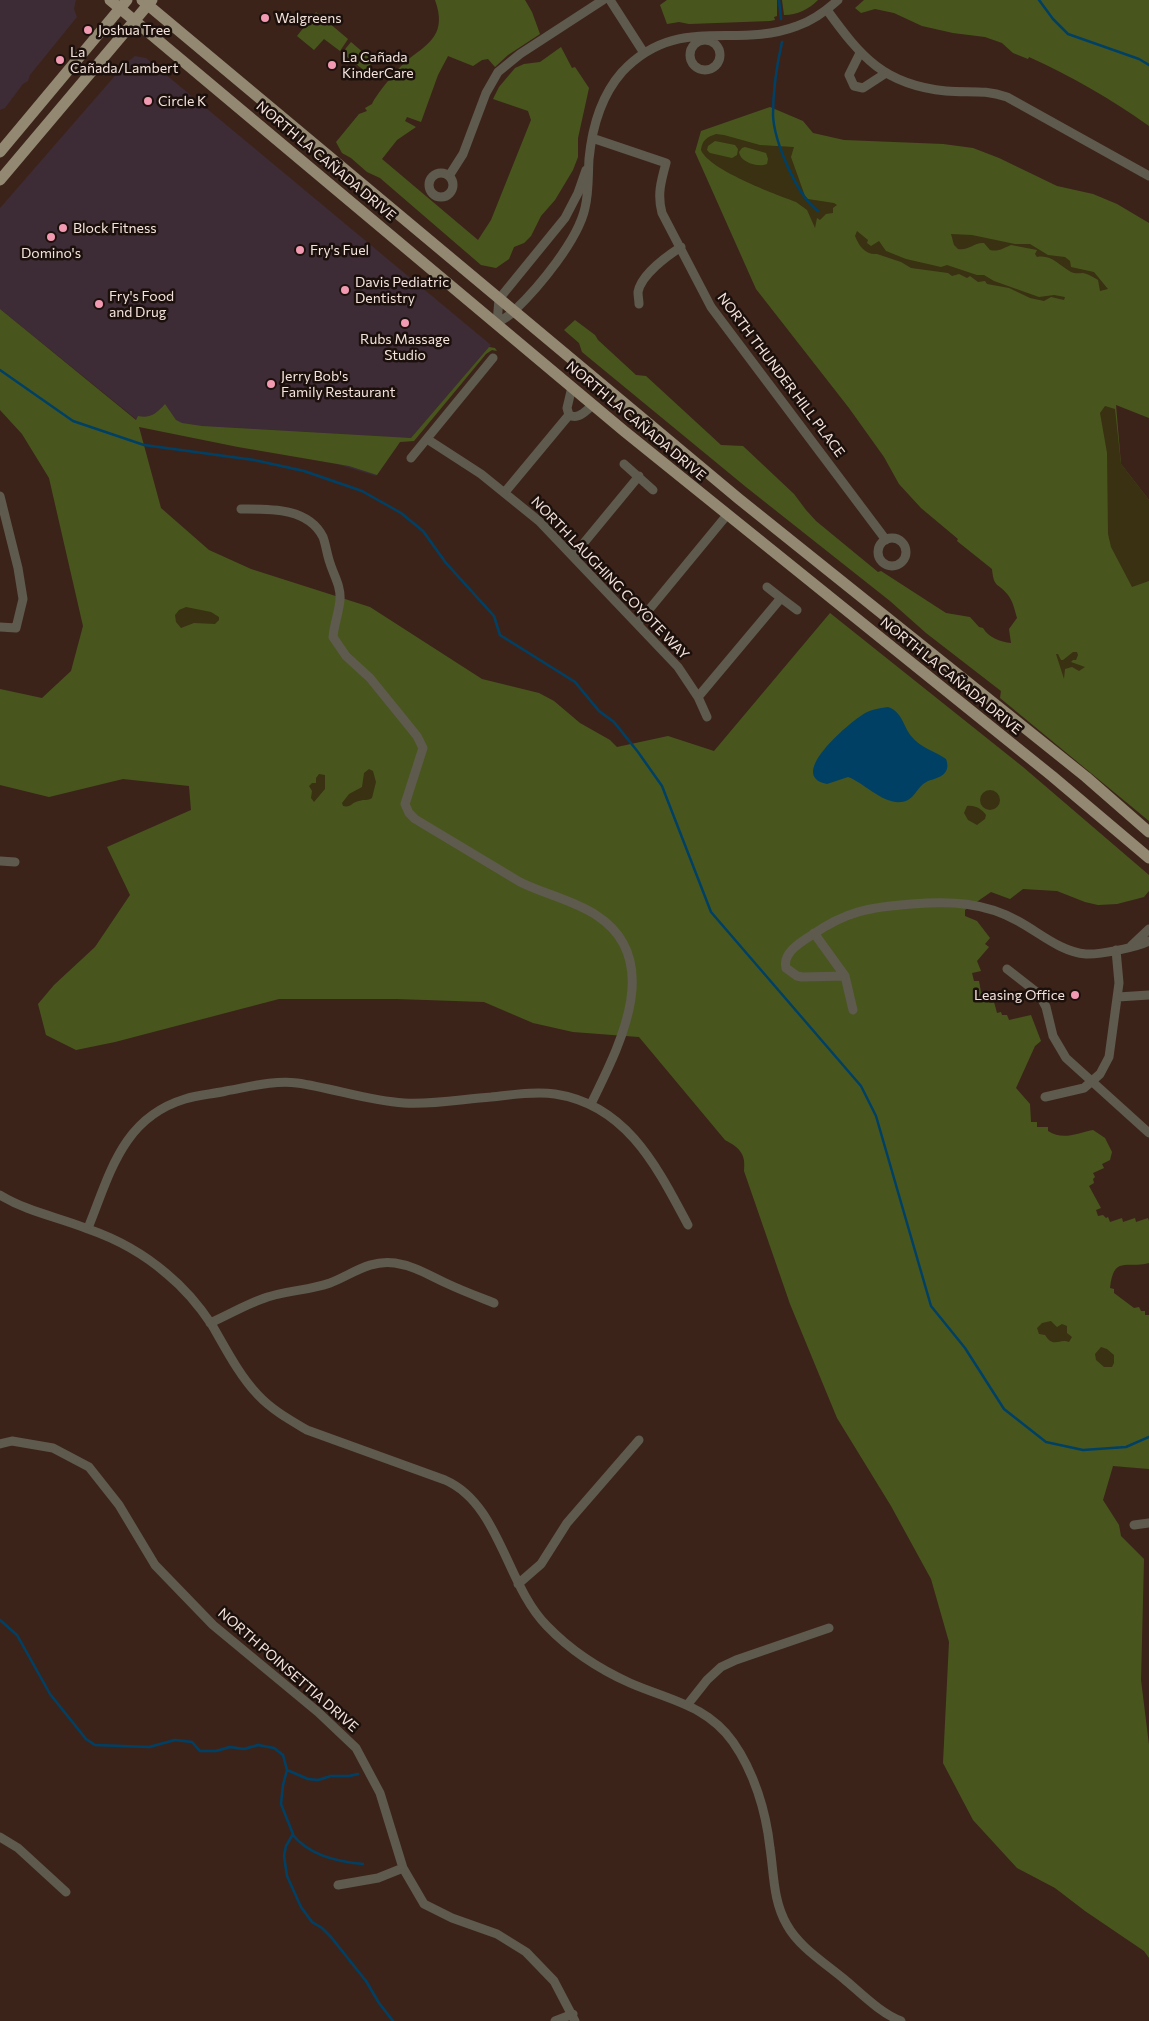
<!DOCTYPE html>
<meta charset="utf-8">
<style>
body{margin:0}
canvas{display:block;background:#3b2319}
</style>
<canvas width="1149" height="2021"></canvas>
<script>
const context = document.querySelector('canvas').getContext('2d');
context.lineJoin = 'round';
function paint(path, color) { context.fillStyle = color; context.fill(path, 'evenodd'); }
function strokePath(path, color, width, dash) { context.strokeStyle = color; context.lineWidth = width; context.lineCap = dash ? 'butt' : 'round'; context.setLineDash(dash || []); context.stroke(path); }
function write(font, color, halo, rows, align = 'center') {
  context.font = font + ' Commissioner,sans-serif'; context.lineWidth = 5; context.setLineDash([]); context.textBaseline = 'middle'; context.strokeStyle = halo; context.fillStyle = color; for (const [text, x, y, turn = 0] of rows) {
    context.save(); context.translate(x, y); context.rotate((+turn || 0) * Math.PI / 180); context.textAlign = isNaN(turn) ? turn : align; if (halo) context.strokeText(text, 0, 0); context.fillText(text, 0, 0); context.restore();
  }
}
const commercial = new Path2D(`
 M 0,0 L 76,0 L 74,9 L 77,17 L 30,75 L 28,81 L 23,84 L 5,108 L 0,110 Z
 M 135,56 L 146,58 L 491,345 L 409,441 L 400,442 L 376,476 L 337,464 L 219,441 L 137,420 L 0,309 L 0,208 L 126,63 Z`);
const green = new Path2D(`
 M 435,0 L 525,0 L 532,12 L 540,34 L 508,55 L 495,67 L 488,59 L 482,60 L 473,66 L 448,56 L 438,75 L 421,122 L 407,117 L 405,121 L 416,127 L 397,140 L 382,159 L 478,240 L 491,220 L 531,120 L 528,111 L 493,99 L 499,87 L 515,68 L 524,64 L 540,62 L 561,47 L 572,68 L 575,67 L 589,88 L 578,138 L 578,157 L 573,170 L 555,200 L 541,216 L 531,236 L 524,243 L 514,247 L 509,259 L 496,268 L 481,265 L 380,178 L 367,172 L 351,158 L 342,153 L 336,142 L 359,114 L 367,111 L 365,108 L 372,104 C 377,93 401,64 410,58 C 430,43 447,33 435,0 Z
 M 667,0 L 777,0 L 777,16 L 774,17 L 775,20 L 770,21 L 689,24 L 679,22 L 667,24 L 660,5 Z
 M 782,0 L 818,0 C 809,9 797,15 784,15 Z
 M 864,0 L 1149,0 L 1149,126 C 1111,99 1071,76 1029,57 L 1028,59 L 1013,53 L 1002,43 L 985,37 L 953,33 L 922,26 L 894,13 L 875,9 L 861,13 L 855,8 Z
 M 316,12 L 348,39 L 340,51 L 324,39 L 314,50 L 297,36 Z
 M 351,42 L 373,61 L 365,71 L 342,53 Z
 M 770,107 L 803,121 L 813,133 L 844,140 L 943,144 L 973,148 L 999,158 L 1057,186 L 1093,194 L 1117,204 L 1149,223 L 1149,418 L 1116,405 L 1121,464 L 1149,500 L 1149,821 L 1000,698 L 1001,691 L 926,633 L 890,601 L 746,487 L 582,352 L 579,343 L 564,330 L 575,320 L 595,335 L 598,340 L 636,375 L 646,376 L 721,445 L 743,446 L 794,494 L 806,510 L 816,521 L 878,572 L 881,571 L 946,613 L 970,617 L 979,627 L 983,628 C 988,637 1000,642 1011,643 L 1009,629 L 1017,618 C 1015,611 1013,601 1008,595 C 998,582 994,589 992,569 L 957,541 L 958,539 L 921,508 L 899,484 L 884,457 L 849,408 L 756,289 L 695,152 L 701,131 Z
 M 0,309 L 136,420 L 138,416 C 150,419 157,413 165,404 L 176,420 L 182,423 L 202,426 L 411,438 L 489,347 L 495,348 L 497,351 L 492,350 L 486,354 L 414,441 L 400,442 L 377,475 L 349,466 L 238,447 L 139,427 L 161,508 L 209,550 L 251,569 L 370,607 L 482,679 L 539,693 L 554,701 L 580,723 L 610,740 L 617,747 L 668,736 L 714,751 L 830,613 L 1023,767 L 1149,875 L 1149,891 L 1144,897 L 1117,904 L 1098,905 L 1085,902 L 1057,891 L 1023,889 L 1010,899 L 991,892 L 965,910 L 965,916 L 977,921 L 990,938 L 985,944 L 989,947 L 977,961 L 981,971 L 972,973 L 974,981 L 979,981 L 981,992 L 986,991 L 989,1003 L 994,1002 L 997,1013 L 1001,1012 L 1002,1015 L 1007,1015 L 1009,1020 L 1031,1015 L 1041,1041 L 1035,1046 L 1016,1088 L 1030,1104 L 1031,1122 L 1037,1122 L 1037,1127 L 1048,1127 L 1048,1131 C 1063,1141 1077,1133 1093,1130 L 1105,1138 L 1112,1152 L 1110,1160 L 1102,1164 L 1104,1168 L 1093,1173 L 1095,1177 L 1093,1179 L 1094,1183 L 1089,1186 L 1101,1208 L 1096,1210 L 1098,1216 L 1103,1215 L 1106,1218 L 1108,1217 L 1110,1222 L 1122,1218 L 1123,1222 L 1135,1218 L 1136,1222 L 1148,1218 L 1149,1221 L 1149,1263 C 1125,1269 1114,1255 1110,1288 L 1114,1289 L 1114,1293 L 1134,1308 L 1139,1307 L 1141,1311 L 1145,1311 L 1145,1315 L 1149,1315 L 1149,1469 L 1113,1466 L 1103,1500 L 1119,1525 L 1121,1536 L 1144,1559 L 1141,1680 L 1149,1745 L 1149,1958 L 1144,1951 L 1085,1911 L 1055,1888 L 1017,1868 L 973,1820 L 943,1763 L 949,1642 L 931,1579 L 891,1506 L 837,1418 L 790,1304 L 744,1171 C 746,1154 740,1148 725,1140 L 639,1037 L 573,1032 L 533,1023 L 484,1002 L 397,999 L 279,999 L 115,1042 L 76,1050 L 46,1035 L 38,1004 L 54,985 L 95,947 L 130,895 L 107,847 L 191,810 L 189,786 L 123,779 L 49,797 L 0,785 L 0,689 L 42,698 L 71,671 L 83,626 L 49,478 L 22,434 L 0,410 Z`);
const sand = new Path2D(`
 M 716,134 L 724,135 L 760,145 L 794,147 L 791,157 L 805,196 L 808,199 L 834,203 L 837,205 L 833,208 L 833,213 L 826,214 L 820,220 L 817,218 L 815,228 L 807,210 L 796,202 C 775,194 709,170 701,150 C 702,140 707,137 716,134 ZM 715,141 L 735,145 L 738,149 L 737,155 L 732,158 L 710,153 L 707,150 L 708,146 ZM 745,147 L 766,153 L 768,159 L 767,164 C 758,168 740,162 739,152 L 742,148 Z
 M 857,231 L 868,240 L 867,243 L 871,246 L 879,241 L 886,251 L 906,259 L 941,267 L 947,265 L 977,275 L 984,275 L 994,281 L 1039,297 L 1054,295 L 1065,297 L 1064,300 L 1051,297 L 1044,301 L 1030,298 L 1009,288 L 987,284 L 985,281 L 978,282 L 970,276 L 967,278 L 959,274 L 952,276 L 948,273 L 911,268 L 901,262 L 877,254 C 865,255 859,246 855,236 Z
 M 951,234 L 972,235 L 1015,244 L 1030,244 L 1048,255 L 1065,257 L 1070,261 L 1071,267 L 1094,272 L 1108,289 L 1100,291 L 1098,280 C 1093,277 1088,274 1083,273 C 1079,273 1075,274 1071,272 C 1059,265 1051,254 1037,257 L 1035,254 L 1037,250 L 1011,245 C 1003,248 999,252 990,250 L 984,243 C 974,242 969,251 958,249 L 954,245 Z
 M 1105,406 L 1115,409 L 1121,464 L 1149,500 L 1149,581 L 1132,587 L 1111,547 L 1108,534 L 1107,453 L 1100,413 Z
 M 186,607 L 211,612 L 219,617 L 219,620 L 215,624 L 194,623 L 181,628 L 176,622 L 175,615 L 179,610 Z
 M 1073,652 L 1077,652 L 1078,655 L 1076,660 L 1073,660 L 1071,662 L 1085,667 L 1079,671 L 1072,667 L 1065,669 L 1064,679 L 1056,654 L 1058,654 L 1061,660 L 1063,660 Z
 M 369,769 L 373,771 L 376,782 L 372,798 C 367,801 365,799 359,801 C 352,802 351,808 343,806 L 342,803 L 349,794 L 362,787 L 364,773 Z
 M 319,774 L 325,775 L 325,789 L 314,802 L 311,798 L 312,791 L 309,786 L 312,783 L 316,783 L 316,778 Z
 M980 800a10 10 0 1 1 20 0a10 10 0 1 1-20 0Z
 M 967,806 C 975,805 982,809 986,815 L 985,819 L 977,825 L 968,820 L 964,813 Z
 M 1051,1321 L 1057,1327 L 1062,1324 L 1067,1326 L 1067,1333 L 1072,1337 L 1069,1342 C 1059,1338 1054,1349 1045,1335 L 1039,1334 L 1037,1328 L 1042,1323 Z
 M 1101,1347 L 1107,1349 L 1114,1355 L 1114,1363 L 1112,1367 L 1104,1367 L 1096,1360 L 1095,1354 Z`);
const water = new Path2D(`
 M 888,707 C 903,712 903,727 912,737 C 921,748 935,751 946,759 C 951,772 942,777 931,780 C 918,784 917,795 908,800 C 888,810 865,783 848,777 L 827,784 C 786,776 848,724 862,715 C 869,710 879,708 888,707 Z`);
const stream = new Path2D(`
 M 779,0 L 781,19
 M 1039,0 L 1053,19 L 1068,34 L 1139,59 L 1149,65
 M 782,42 C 777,64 773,93 773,115 C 774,141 797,196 818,211
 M 0,370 L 73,421 L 144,445 L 254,460 L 304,471 L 362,491 L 401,513 L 423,531 L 446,563 L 494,616 L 500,635 L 575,682 L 599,711 L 614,722 L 638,752 L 662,786 L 711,912 L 861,1086 L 876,1116 L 931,1306 L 965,1348 L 1004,1409 L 1046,1442 L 1083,1450 L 1126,1447 L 1149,1437
 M 0,1620 L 17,1635 L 50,1694 L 86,1739 L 95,1745 L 149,1747 L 175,1740 L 192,1742 L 200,1751 L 216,1751 L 230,1747 L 244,1749 L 258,1745 L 274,1748 L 283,1755 L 287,1770 L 283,1785 L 281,1804 L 293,1834 L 286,1846 L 284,1856 L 287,1876 L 301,1907 L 312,1922 L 322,1928 L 331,1937 L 366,1981 L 379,2003 L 393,2021
 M 287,1770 L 308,1779 L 318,1780 L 331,1776 L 349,1776 L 358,1774
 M 293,1835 C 309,1855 339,1862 363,1864`);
const minor = new Path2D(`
 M 610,0 L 644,53
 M 827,10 C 861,57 884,85 946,91 C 969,93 983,89 1007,97 L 1149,176
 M690 55a15 15 0 1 1 30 0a15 15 0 1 1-30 0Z
 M 860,53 L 849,75 L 854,86 L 863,88 L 886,73
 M 592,138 L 666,163 C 661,181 657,195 662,213 L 711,307 L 886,540
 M429 185a12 12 0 1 1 24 0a12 12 0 1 1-24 0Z
 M 449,176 L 463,154 L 486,93 L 498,72 L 520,54 L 603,0
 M 639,304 C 639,301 638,296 638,292 C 641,275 667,256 681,247
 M 497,323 C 503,319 510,316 515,310 C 539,287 578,240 585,208 C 589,192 588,175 589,159 C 592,128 601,96 622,72 C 677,13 734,50 797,26 C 812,21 826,11 838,0
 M 497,323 L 499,299 L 565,218 L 578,193 L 586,170
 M 572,387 L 567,408 L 569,415 C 579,420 585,411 593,405
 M 427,439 L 481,474 L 539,521 L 678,667 L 698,697 L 707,717
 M 411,458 L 493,358
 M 624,464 L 653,490
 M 505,492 L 569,415
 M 0,496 L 18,568 L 23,599 L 16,628 L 0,627
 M 241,509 C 269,509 308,507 323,537 C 326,545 327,555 330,563 C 334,576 341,586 340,600 C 339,612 334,625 333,637 L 346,656 L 370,678 L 417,736 L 423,748 L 405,804 L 409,813 L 415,819 L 520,882 C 544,894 573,900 596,915 C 666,960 618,1048 591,1104
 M878 552a14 14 0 1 1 28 0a14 14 0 1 1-28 0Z
 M 573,556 L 639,476
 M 767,587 L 781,598
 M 638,623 L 727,515
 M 698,697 L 781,598 L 797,610
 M 0,861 L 15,862
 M 814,933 L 845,976 L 853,1010
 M 1131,946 L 1149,929
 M 1007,969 L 1039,994 L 1046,1007 L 1053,1036 L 1066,1058 L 1149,1133
 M 845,976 L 802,977 L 797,976 L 786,968 C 782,953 801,942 812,935 C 846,911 871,907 912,904 C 950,901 984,902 1018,921 C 1040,933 1061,952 1086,954 C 1098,955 1139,947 1149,941
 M 1118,997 L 1149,995
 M 1045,1097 L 1084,1088 L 1100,1074 L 1109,1057 L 1119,983 L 1116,950
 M 0,1195 C 28,1212 58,1217 88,1229 C 117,1239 144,1254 167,1274 C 184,1288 200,1307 212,1325 C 226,1349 239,1375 258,1395 C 272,1410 290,1420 307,1430 L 445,1480 C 500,1504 506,1585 547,1626 C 571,1651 599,1669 630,1683 C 669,1700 707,1705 733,1742 C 754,1772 766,1811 770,1848 C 774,1874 773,1901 787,1925 C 799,1947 825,1963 844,1979 C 861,1993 880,2013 901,2021
 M 88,1228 C 110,1174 122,1118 185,1099 C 198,1095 213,1094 226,1091 C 249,1087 274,1080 297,1083 C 333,1088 368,1101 404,1103 C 432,1105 463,1099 491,1097 C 512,1095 534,1091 555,1094 C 627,1105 657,1167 688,1225
 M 210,1323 C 228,1315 245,1305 262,1299 C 284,1290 308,1291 330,1283 C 351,1275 370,1259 395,1263 C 415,1266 430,1276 448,1284 C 463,1291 479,1297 494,1303
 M 0,1444 L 12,1441 L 53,1448 L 89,1467 L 119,1505 L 155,1565 L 213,1625 L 318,1712 L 356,1748 L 380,1793 L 403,1868 L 424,1904 L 452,1918 L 497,1934 L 526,1952 L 554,1981 L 575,2021
 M 1134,1525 L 1149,1523
 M 518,1584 L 541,1564 L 567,1523 L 639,1440
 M 688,1704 L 707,1680 L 721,1667 L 736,1660 L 829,1628
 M 0,1837 L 18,1848 L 66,1892
 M 338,1885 L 378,1878 L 403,1868
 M 555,2021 L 573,2014`);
const major = new Path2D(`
 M 110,0 L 624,431 L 1052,776 L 1149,858
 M 142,0 L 739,499 L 1086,777 L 1149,832
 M 0,152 L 127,0
 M 0,180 L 152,0`);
const markers = [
 [265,18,5,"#f19ab2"],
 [88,30,5,"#f19ab2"],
 [60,60,5,"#f19ab2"],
 [332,65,5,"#f19ab2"],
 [148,101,5,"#f19ab2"],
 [63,228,5,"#f19ab2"],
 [51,237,5,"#f19ab2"],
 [300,250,5,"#f19ab2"],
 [345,290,5,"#f19ab2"],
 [99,304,5,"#f19ab2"],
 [405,323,5,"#f19ab2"],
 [271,384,5,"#f19ab2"],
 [1075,995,5,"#f19ab2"]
];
const poiNames = [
 ["Walgreens",275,18],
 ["Joshua Tree",98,30],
 ["La",70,52],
 ["Cañada/Lambert",70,68],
 ["La Cañada",342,57],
 ["KinderCare",342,73],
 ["Circle K",158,101],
 ["Block Fitness",73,228],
 ["Fry's Fuel",310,250],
 ["Domino's",51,253,"center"],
 ["Davis Pediatric",355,282],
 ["Dentistry",355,298],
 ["Fry's Food",109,296],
 ["and Drug",109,312],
 ["Rubs Massage",405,339,"center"],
 ["Studio",405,355,"center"],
 ["Jerry Bob's",281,376],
 ["Family Restaurant",281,392],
 ["Leasing Office",1065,995,"right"]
];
const streetNames = [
 ["NORTH LA CAÑADA DRIVE",326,161,40],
 ["NORTH THUNDER HILL PLACE",781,375,53],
 ["NORTH LA CAÑADA DRIVE",636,421,40],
 ["NORTH LAUGHING COYOTE WAY",610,578,46],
 ["NORTH LA CAÑADA DRIVE",951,676,39],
 ["NORTH POINSETTIA DRIVE",288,1670,41]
];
paint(commercial, '#3d2b35');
paint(green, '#48561e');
paint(sand, '#393111');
paint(water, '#014065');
strokePath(stream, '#014065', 2.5);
strokePath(minor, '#5f5a4e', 9);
strokePath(major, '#938871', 11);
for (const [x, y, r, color] of markers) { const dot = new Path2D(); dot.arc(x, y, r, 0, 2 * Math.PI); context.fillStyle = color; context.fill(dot); strokePath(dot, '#1b100b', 2); }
write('14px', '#f4e3dc', '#1b100b', poiNames, 'left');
write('14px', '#f4e3dc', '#1b100b', streetNames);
</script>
